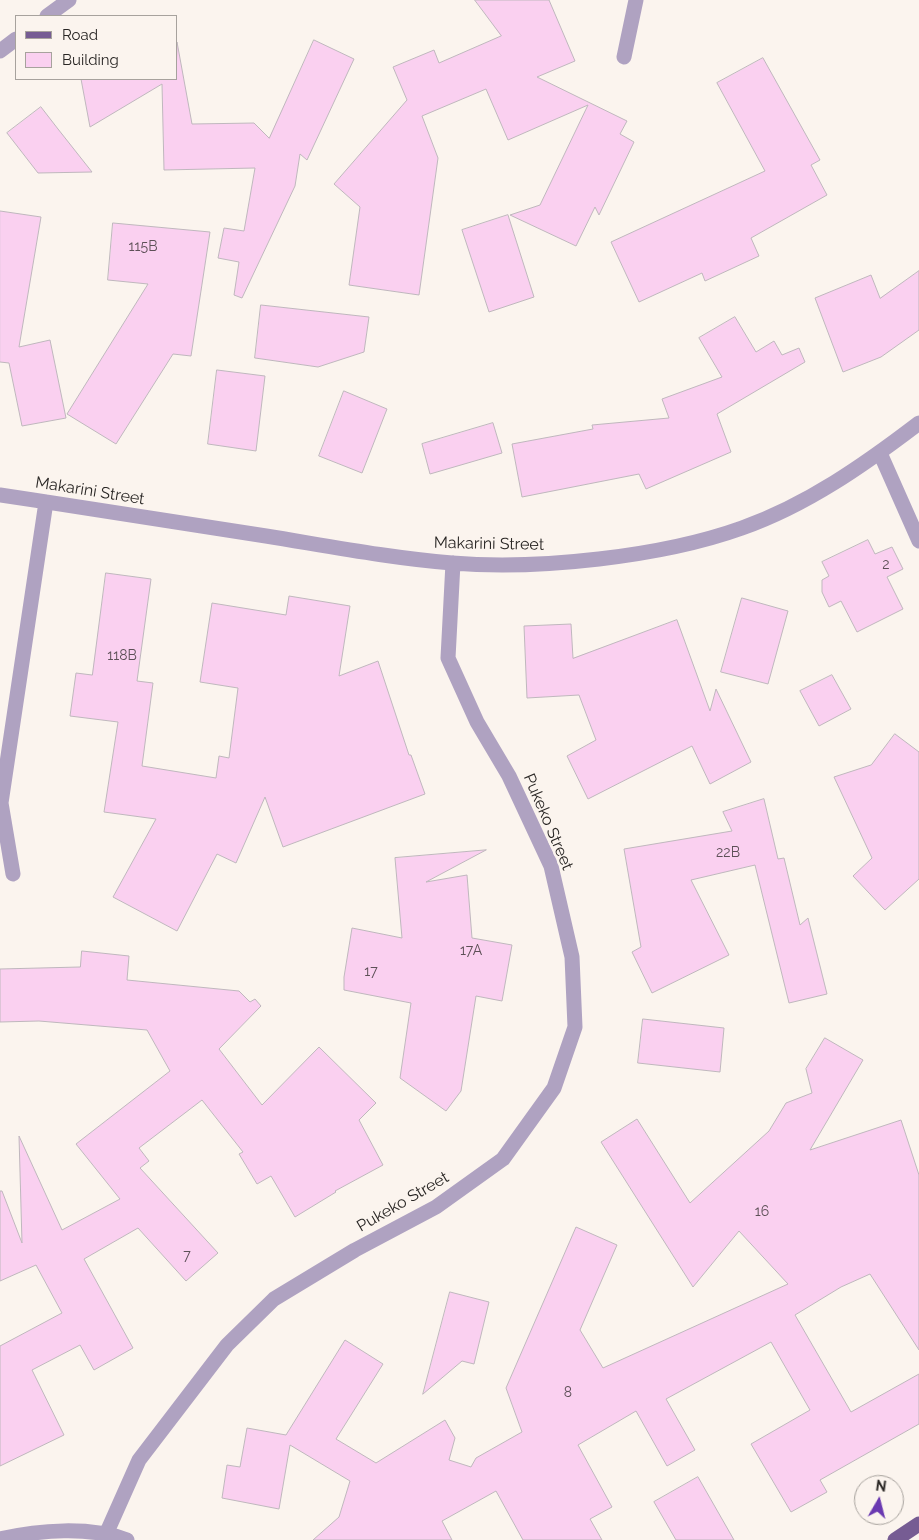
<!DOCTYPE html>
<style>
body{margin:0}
#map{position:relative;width:919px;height:1540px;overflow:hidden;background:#fbf4ee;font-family:Raleway,sans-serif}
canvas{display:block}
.legend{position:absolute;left:15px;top:15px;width:162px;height:65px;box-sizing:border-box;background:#fbf4ee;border:1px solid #a7a29d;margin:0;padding:6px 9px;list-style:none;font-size:15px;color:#292624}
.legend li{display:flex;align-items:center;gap:10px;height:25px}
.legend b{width:25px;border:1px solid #a7a29d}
.north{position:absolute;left:854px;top:1475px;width:50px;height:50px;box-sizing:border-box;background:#fbf4ee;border:1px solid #a7a29d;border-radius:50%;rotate:8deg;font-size:14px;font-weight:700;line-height:20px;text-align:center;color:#292624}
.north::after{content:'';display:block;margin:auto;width:18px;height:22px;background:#6a39b1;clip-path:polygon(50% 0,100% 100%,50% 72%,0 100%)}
</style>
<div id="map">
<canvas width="919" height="1540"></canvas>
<ul class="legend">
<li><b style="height:6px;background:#765c93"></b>Road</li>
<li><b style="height:14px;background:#fad0f0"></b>Building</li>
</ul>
<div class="north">N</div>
</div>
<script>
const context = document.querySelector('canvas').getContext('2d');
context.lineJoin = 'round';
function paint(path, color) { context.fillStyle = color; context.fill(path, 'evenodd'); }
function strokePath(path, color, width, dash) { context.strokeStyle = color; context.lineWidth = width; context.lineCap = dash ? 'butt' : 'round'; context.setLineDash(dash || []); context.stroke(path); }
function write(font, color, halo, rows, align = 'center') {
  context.font = font + ' Raleway,sans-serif'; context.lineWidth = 5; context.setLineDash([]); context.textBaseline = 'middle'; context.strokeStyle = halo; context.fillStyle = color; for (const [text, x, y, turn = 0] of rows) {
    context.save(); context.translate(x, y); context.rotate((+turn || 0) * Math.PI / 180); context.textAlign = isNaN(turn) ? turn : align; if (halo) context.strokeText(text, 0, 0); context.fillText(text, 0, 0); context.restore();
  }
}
const building = new Path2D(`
 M 475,0 L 549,0 L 575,61 L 537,77 L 627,121 L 620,134 L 634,142 L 599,215 L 595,207 L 576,246 L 510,215 L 540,205 L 588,105 L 508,140 L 486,89 L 422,116 L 438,158 L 419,295 L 349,285 L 360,207 L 334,184 L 407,100 L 393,67 L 434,50 L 439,63 L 501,36 Z
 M 314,40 L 354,59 L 307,160 L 300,154 L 295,186 L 242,298 L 234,295 L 239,262 L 218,258 L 224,228 L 244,231 L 255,168 L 164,170 L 162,84 L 90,127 L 81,79 L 176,79 L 177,42 L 192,124 L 254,123 L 269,138 Z
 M 763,58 L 820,160 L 811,165 L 827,195 L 751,238 L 759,256 L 705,281 L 702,273 L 639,302 L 611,242 L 765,171 L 717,83 Z
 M 41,107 L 58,129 L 92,172 L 38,173 L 7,133 Z
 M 0,211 L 41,217 L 19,347 L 50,340 L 66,418 L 22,426 L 9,363 L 0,362 Z
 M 508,215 L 534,297 L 489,312 L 462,230 Z
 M 113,223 L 210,232 L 191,356 L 173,354 L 116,444 L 67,414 L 148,284 L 108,280 Z
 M 919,271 L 919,330 L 881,357 L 843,372 L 815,298 L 871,275 L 880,298 Z
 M 261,305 L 369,317 L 364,352 L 318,367 L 255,358 Z
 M 735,317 L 756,352 L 774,341 L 782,355 L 799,348 L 805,362 L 717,414 L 731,452 L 646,489 L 639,474 L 522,497 L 512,444 L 593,429 L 592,425 L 669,418 L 662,399 L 722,377 L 699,338 Z
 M 217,370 L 265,376 L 256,451 L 208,444 Z
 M 344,391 L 387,409 L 362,473 L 319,456 Z
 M 493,423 L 502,453 L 430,474 L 422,444 Z
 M 868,540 L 875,554 L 892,547 L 903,569 L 887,577 L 903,609 L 857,632 L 841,601 L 829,607 L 822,592 L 822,580 L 829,576 L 822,562 Z
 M 106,573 L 151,579 L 137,681 L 153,683 L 142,766 L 216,778 L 219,756 L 229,758 L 238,688 L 200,682 L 212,603 L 286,615 L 289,596 L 350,606 L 339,676 L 378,661 L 409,755 L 411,755 L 425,794 L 283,847 L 265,797 L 236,863 L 217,854 L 177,931 L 113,897 L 156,819 L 104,812 L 118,722 L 70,716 L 76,673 L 92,675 Z
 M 742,598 L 788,611 L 768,684 L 721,672 Z
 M 677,620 L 710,711 L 716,689 L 751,762 L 710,784 L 692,746 L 588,799 L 567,756 L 596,740 L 579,695 L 527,698 L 524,626 L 571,624 L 573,658 Z
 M 832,675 L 851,709 L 819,726 L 800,691 Z
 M 895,734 L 919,752 L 919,879 L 885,910 L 853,876 L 872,858 L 834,777 L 871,765 Z
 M 764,799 L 778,859 L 784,858 L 800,925 L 808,918 L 827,994 L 789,1003 L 755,865 L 691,880 L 729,955 L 652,993 L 632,952 L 641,947 L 624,849 L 732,831 L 723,812 Z
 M 486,850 L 426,882 L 467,875 L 472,938 L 512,945 L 502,1001 L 476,996 L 461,1091 L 446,1111 L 400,1078 L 411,1003 L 344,990 L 344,977 L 352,928 L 402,938 L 395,858 Z
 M 82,951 L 129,956 L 127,980 L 239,991 L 250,1002 L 255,999 L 261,1006 L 219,1049 L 262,1105 L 319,1047 L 376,1103 L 359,1120 L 383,1165 L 335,1191 L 336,1192 L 295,1217 L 271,1176 L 257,1184 L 239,1154 L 243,1152 L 202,1100 L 139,1148 L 149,1161 L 140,1168 L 218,1253 L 186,1281 L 138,1228 L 84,1259 L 133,1348 L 94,1370 L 80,1345 L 32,1370 L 64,1435 L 0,1466 L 0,1346 L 62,1313 L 36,1265 L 0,1281 L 0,1191 L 2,1191 L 22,1243 L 19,1136 L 62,1230 L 120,1199 L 76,1144 L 170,1071 L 147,1030 L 39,1021 L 0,1022 L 0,969 L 80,967 Z
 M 643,1019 L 724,1028 L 720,1072 L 638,1063 Z
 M 825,1038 L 863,1060 L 810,1150 L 901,1120 L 919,1175 L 919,1350 L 870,1274 L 841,1287 L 795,1315 L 851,1412 L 919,1374 L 919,1424 L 820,1480 L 827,1492 L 791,1512 L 751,1444 L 810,1410 L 771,1342 L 666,1399 L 695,1450 L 667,1466 L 636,1411 L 578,1445 L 612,1507 L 590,1519 L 602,1540 L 523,1540 L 496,1491 L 442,1521 L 452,1540 L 313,1540 L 339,1517 L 350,1481 L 290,1445 L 279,1509 L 222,1498 L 227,1465 L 240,1467 L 247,1428 L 286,1435 L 345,1340 L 383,1364 L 336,1439 L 376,1463 L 445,1420 L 455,1438 L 449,1460 L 471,1467 L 476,1458 L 522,1432 L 506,1388 L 576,1227 L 617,1245 L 580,1330 L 603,1368 L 788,1284 L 739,1231 L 693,1287 L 601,1142 L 637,1119 L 690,1203 L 769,1131 L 786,1103 L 812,1093 L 806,1069 Z
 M 450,1292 L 489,1302 L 474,1364 L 462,1361 L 423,1394 Z
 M 698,1477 L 734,1540 L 676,1540 L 654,1502 Z`);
const minor = new Path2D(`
 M 47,16 L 69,0
 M 0,51 L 16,39
 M 624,57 L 636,0
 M 880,453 L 919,541
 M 0,495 C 89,508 178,522 266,536 C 328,546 390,558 452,563 C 538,570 661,557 742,528 C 807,505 864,465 919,423
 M 13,874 L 1,803 L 46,502
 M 107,1532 L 139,1460 L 227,1345 L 274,1299 L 355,1250 L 436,1207 L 503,1159 L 554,1088 L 575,1027 L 572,957 L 551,866 L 509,776 L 477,722 L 448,658 L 453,563
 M 0,1539 C 38,1530 90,1526 127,1540`);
const major = new Path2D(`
 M 895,1540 L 919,1524`);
const numberNames = [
 ["115B",143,247],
 ["2",886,565],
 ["118B",122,656],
 ["22B",728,853],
 ["17A",471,951],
 ["17",371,972],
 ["16",762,1212],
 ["7",187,1256],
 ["8",568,1393]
];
const streetNames = [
 ["Makarini Street",90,491,9],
 ["Makarini Street",489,544,1],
 ["Pukeko Street",548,822,67],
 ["Pukeko Street",403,1202,-30]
];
paint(building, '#fad0f0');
strokePath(building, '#bfb7bd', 1);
strokePath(minor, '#afa2c1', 15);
strokePath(major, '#765c93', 15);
write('14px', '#5d5057', null, numberNames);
write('16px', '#292624', '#fbf4ee', streetNames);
</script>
